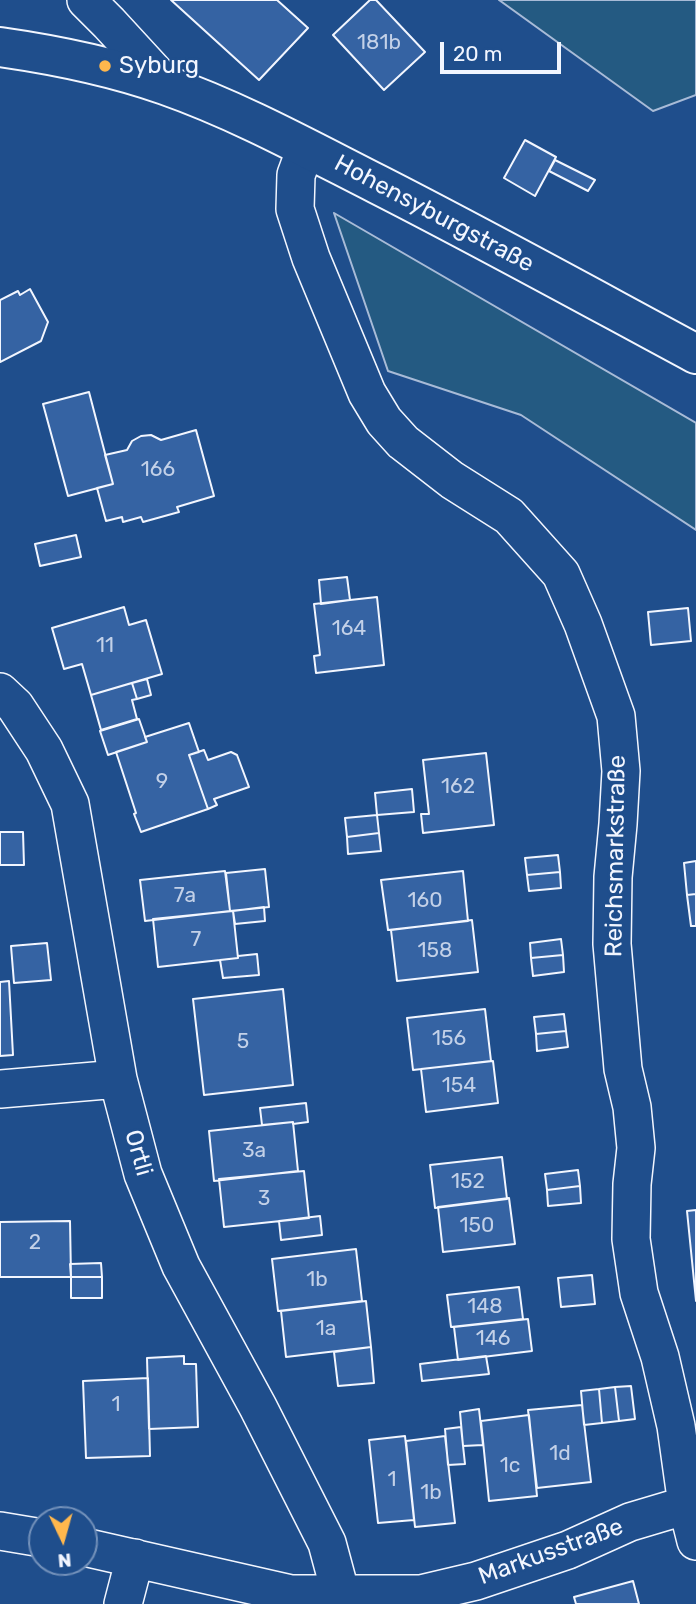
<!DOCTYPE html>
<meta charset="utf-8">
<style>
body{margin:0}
#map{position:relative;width:696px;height:1604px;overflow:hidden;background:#1f4e8c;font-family:Rubik,sans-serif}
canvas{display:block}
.north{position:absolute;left:28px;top:1506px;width:70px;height:70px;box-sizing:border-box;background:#1f4e8c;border:2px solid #7391ba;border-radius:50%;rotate:175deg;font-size:19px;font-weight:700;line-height:28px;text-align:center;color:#f2f6ff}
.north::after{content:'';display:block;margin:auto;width:24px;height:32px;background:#ffb74d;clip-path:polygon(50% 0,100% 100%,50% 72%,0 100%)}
.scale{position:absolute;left:440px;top:42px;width:121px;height:32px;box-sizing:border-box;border:4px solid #f2f6ff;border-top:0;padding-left:9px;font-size:21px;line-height:24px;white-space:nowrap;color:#f2f6ff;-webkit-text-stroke:5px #1f4e8c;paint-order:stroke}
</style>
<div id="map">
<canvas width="696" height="1604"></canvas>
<div class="north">N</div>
<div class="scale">20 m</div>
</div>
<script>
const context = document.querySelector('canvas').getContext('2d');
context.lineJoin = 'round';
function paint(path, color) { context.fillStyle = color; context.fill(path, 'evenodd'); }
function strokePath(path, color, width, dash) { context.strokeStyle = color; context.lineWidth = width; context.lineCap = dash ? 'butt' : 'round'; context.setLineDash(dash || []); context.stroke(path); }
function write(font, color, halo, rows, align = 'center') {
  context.font = font + ' Rubik,sans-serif'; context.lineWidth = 5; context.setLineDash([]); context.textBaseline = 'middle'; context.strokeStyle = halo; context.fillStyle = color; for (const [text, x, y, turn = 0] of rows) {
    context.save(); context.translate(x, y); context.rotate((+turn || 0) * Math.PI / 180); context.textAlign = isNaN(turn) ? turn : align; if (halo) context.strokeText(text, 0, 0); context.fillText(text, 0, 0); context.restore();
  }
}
const green = new Path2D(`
 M 499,0 L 696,0 L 696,95 L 653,111 Z
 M 334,213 L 696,423 L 696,530 L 521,415 L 388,371 Z`);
const building = new Path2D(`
 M 171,0 L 277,0 L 308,28 L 259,80 Z
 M 370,0 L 376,0 L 425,52 L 384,90 L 333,35 Z
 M 525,140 L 556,157 L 535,196 L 504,178 Z
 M 555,160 L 595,180 L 588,191 L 549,171 Z
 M 30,289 L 48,322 L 41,341 L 0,362 L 0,300 L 18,291 L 20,295 Z
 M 89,392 L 113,484 L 68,496 L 43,404 Z
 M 196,430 L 214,496 L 177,507 L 179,512 L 143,522 L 141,517 L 123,522 L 122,517 L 106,521 L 97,488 L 113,484 L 105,455 L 127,450 L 132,441 L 141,436 L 151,435 L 161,440 Z
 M 76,535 L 81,557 L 40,566 L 35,544 Z
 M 347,577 L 350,600 L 321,604 L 319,580 Z
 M 377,597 L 384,665 L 316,673 L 314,656 L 320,655 L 314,604 Z
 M 124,607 L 129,625 L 146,620 L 162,674 L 91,695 L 82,664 L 64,669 L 52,628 Z
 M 688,608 L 691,641 L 651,645 L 648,612 Z
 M 147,679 L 151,695 L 137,699 L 132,683 Z
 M 132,683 L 137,699 L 132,700 L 137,719 L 101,730 L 91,695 Z
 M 139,719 L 147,742 L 108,755 L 100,731 Z
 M 189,723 L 199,752 L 189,755 L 208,809 L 141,832 L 134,814 L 136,813 L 116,752 L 147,742 L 145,737 Z
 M 204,750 L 208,760 L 231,752 L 237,755 L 249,787 L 214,799 L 217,805 L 208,809 L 189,755 Z
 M 486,753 L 494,825 L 423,833 L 421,814 L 429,814 L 423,760 Z
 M 412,789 L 414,812 L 377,815 L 375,793 Z
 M 377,815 L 379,833 L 347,837 L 345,818 Z
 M 0,832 L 23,832 L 24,865 L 0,865 Z
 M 379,833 L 381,851 L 348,854 L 347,837 Z
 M 558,855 L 560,872 L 527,875 L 525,858 Z
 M 696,861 L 696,894 L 687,895 L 684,863 Z
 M 265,869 L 269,907 L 230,911 L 226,873 Z
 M 225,871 L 230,911 L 145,921 L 140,880 Z
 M 463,871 L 468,921 L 388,930 L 381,880 Z
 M 560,872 L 561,888 L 529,891 L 527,875 Z
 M 696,894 L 696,926 L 691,926 L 687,895 Z
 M 264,907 L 265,921 L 235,924 L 233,911 Z
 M 233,911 L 238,958 L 158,967 L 153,919 Z
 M 472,920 L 478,972 L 397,981 L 391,930 Z
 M 561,939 L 563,955 L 531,958 L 530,943 Z
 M 47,943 L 51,980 L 14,983 L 11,946 Z
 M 257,954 L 259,975 L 223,978 L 220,960 L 238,958 L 238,956 Z
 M 563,955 L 564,972 L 533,976 L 531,958 Z
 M 9,981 L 13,1055 L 0,1056 L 0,982 Z
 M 283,989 L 293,1085 L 204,1095 L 193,999 Z
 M 485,1009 L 491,1061 L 413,1070 L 407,1018 Z
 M 564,1014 L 566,1031 L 536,1034 L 534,1017 Z
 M 566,1031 L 568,1047 L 537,1051 L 536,1034 Z
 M 493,1061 L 498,1103 L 426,1112 L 421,1069 Z
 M 306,1103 L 308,1122 L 293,1124 L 293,1122 L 262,1125 L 260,1108 Z
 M 293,1122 L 298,1171 L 214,1181 L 209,1131 Z
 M 502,1157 L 507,1199 L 435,1208 L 430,1165 Z
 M 578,1170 L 580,1186 L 547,1190 L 545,1174 Z
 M 304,1171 L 309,1218 L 224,1227 L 219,1179 Z
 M 580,1186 L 581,1203 L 548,1206 L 547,1190 Z
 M 509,1198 L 515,1244 L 443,1252 L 438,1207 Z
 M 696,1210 L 696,1301 L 687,1211 Z
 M 320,1216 L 322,1235 L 281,1240 L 279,1221 Z
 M 70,1221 L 71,1277 L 0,1277 L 0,1222 Z
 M 356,1249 L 362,1301 L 278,1311 L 272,1259 Z
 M 101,1263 L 102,1277 L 71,1277 L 70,1264 Z
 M 592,1275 L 595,1304 L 561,1307 L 558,1278 Z
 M 71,1277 L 102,1277 L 102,1298 L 71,1298 Z
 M 519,1287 L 523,1319 L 451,1327 L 447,1295 Z
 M 366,1301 L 371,1347 L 286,1357 L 281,1311 Z
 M 528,1319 L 532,1351 L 458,1360 L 454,1327 Z
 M 371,1347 L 374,1383 L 338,1386 L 334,1352 Z
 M 184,1356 L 184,1364 L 196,1364 L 198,1427 L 149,1429 L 147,1358 Z
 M 486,1356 L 489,1374 L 422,1381 L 420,1364 Z
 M 148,1378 L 150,1456 L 86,1458 L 83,1381 Z
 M 631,1386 L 635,1419 L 619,1421 L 615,1387 Z
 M 615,1387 L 619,1421 L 602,1423 L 599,1389 Z
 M 599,1389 L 602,1423 L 584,1425 L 581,1391 Z
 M 582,1405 L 591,1482 L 537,1488 L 528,1410 Z
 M 479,1409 L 483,1445 L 463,1446 L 460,1412 Z
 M 529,1415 L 537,1496 L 489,1501 L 481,1421 Z
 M 461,1427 L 465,1464 L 448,1465 L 445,1429 Z
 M 405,1436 L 414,1520 L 378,1523 L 369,1440 Z
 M 445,1436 L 455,1523 L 415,1527 L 406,1441 Z
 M 633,1581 L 639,1604 L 576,1604 L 574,1597 Z`);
const minor = new Path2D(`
 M 86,0 L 109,23 L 166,85
 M 306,148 L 296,175 L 295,209 L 311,258 L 367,393 L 384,421 L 403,442 L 452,480 L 509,516 L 561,574 L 583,624 L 616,716 L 621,771 L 618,824 L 613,877 L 612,944 L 623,1069 L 632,1107 L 636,1148 L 632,1184 L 631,1239 L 639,1293 L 660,1357 L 676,1426 L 687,1505 L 696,1541
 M 0,692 L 15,706 L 44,750 L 70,804 L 118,1079 L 143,1174 L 181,1266 L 258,1407 L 327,1543 L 341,1595
 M 0,1089 L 118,1079
 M 0,1531 L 42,1538
 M 84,1547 L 291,1594 L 421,1594 L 476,1581 L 568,1550 L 630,1522 L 687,1505
 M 123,1604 L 135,1558`);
const tertiary = new Path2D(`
 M 0,47 C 56,55 111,66 165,85 C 239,111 308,149 377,184 C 485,239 590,297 696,354`);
const markers = [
 [105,66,7,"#ffb74d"]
];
const numberNames = [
 ["181b",379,43],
 ["166",158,470],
 ["164",349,629],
 ["11",105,646],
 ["9",162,782],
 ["162",458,787],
 ["7a",185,896],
 ["160",425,901],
 ["7",196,940],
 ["158",435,951],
 ["156",449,1039],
 ["5",243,1042],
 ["154",459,1086],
 ["3a",254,1151],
 ["152",468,1182],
 ["3",264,1199],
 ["150",477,1226],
 ["2",35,1243],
 ["1b",317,1280],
 ["148",485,1307],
 ["1a",326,1329],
 ["146",493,1339],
 ["1",116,1405],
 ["1d",560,1454],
 ["1c",510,1466],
 ["1",392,1480],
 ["1b",431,1493]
];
const poiNames = [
 ["Syburg",119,66]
];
const streetNames = [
 ["Hohensyburgstraße",434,214,28],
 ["Reichsmarkstraße",616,856,-89],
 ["Ortli",138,1153,74],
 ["Markusstraße",551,1552,-20]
];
paint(green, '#245a82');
strokePath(green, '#a8bbd7', 2);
paint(building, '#3563a3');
strokePath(building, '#f2f6ff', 2);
strokePath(minor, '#f2f6ff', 40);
strokePath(tertiary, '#f2f6ff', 42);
strokePath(minor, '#1f4e8c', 37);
strokePath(tertiary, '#1f4e8c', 38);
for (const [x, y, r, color] of markers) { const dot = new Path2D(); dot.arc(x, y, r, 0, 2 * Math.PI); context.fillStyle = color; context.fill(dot); strokePath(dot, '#1f4e8c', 2.5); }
write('21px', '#c3d1e8', null, numberNames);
write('24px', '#f2f6ff', '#1f4e8c', poiNames, 'left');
write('24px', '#f2f6ff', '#1f4e8c', streetNames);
</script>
